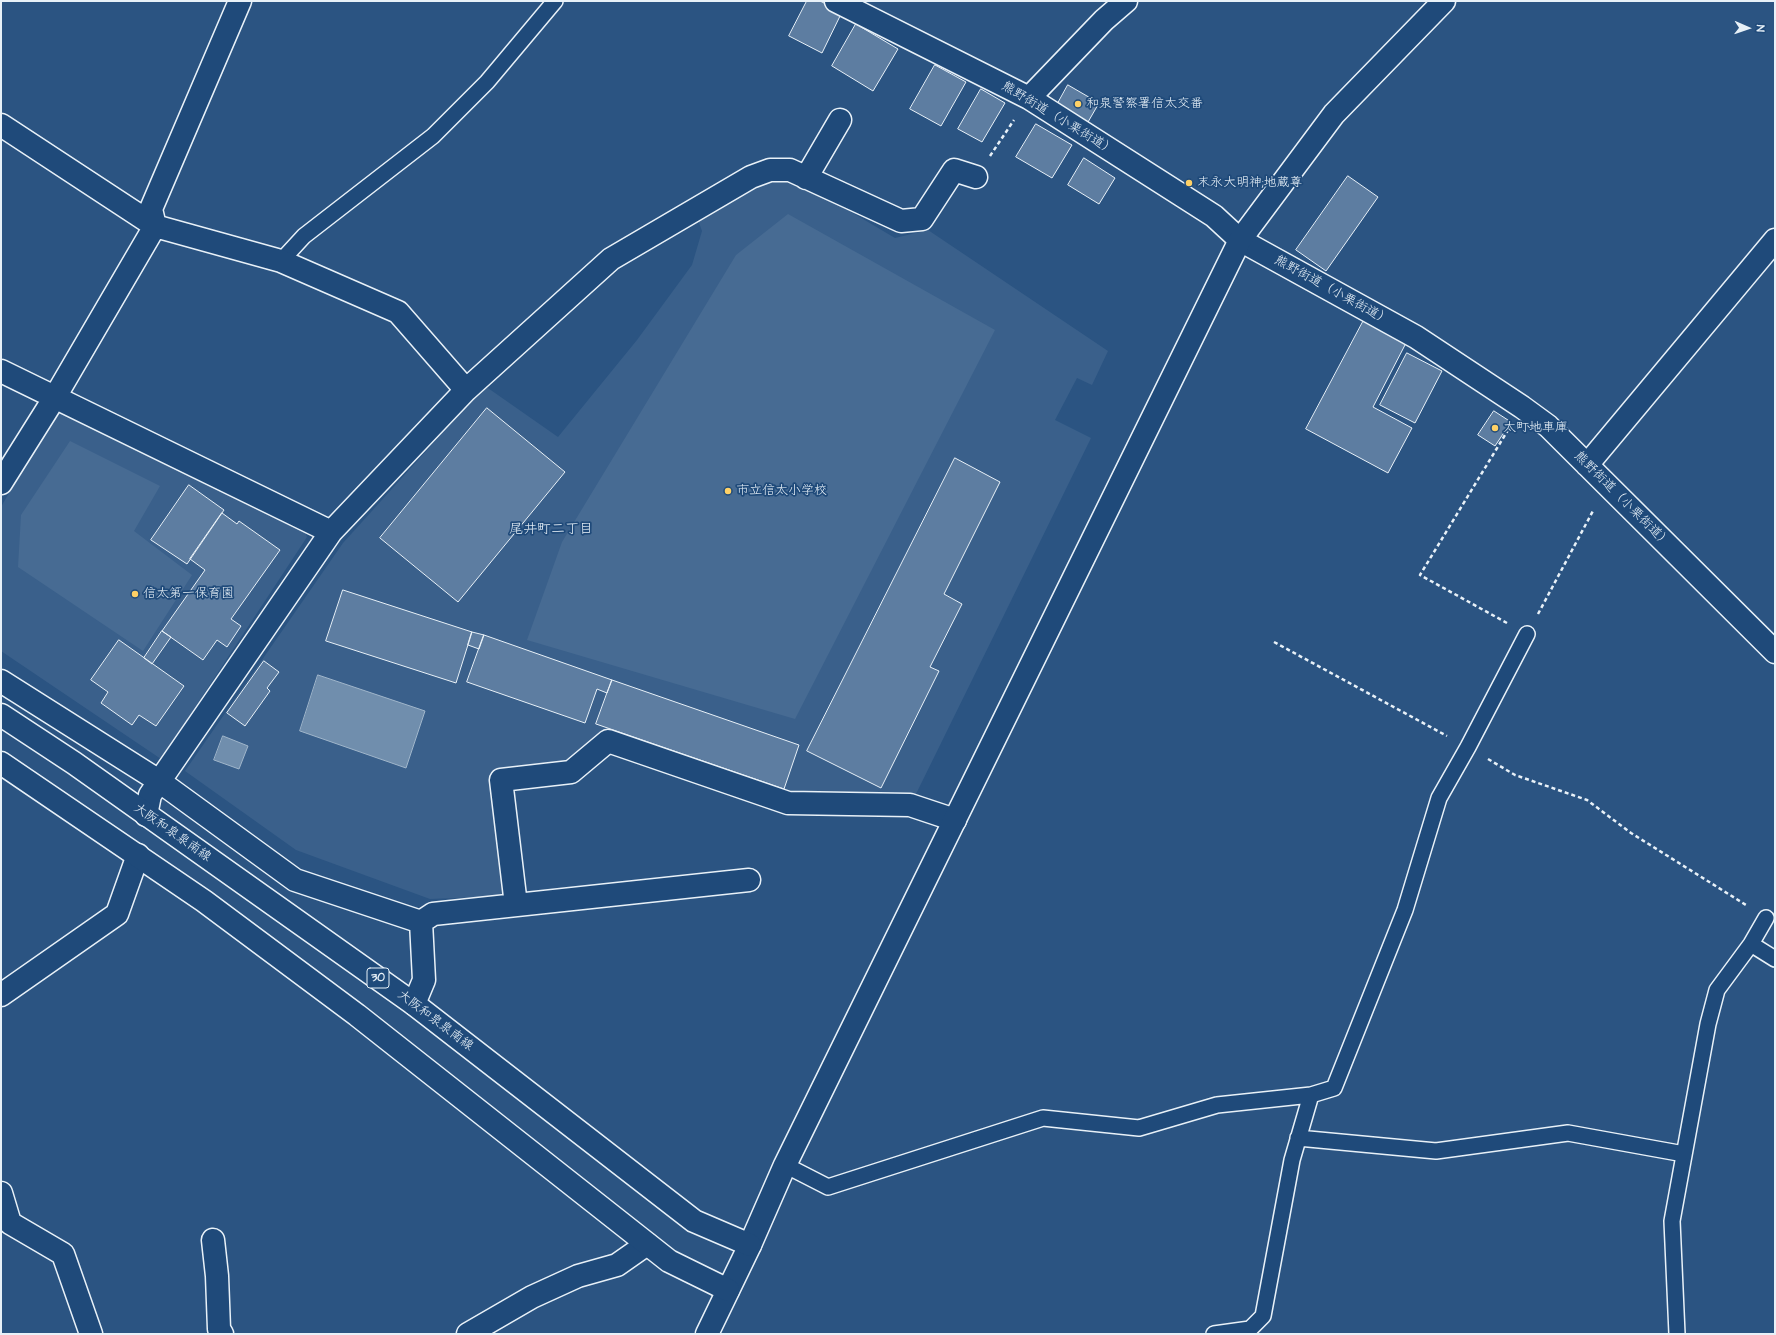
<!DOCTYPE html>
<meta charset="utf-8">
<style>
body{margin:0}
#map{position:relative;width:1776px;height:1335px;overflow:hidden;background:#2b5482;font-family:"Architects Daughter",sans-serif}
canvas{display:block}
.frame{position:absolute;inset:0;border:2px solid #e8f1f8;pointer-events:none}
.north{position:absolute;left:1728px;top:8px;width:40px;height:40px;-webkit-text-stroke:3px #1f4a7a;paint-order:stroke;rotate:92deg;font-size:11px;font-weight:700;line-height:16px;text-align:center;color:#e8f1f8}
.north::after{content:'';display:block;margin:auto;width:14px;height:18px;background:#e8f1f8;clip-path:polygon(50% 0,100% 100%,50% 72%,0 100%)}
</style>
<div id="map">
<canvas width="1776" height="1335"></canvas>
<div class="frame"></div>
<div class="north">N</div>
</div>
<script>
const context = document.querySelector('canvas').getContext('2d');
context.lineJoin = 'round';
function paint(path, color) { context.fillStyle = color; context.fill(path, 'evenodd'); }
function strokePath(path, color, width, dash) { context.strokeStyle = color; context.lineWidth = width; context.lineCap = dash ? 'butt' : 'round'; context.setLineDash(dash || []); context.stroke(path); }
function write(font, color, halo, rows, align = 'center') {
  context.font = font + ' "Architects Daughter","Klee One",sans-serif'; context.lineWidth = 3.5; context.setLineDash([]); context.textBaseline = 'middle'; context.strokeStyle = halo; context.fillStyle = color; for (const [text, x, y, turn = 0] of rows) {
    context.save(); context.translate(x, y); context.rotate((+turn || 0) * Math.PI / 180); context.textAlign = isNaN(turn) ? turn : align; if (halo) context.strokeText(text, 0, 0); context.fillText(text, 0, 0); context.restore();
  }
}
const built = new Path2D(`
 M 788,181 L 814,190 L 895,238 L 928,230 L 1108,351 L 1092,385 L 1077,378 L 1055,420 L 1091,438 L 915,796 L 789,796 L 605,735 L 565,765 L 494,774 L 507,896 L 430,899 L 296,850 L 185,771 L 343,543 L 485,386 L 558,437 L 637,340 L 692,265 L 702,231 L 698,220 L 760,183 Z
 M 56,410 L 303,527 L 307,537 L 161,759 L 1,651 L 1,507 Z`);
const green = new Path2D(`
 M 788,214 L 995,330 L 795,719 L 527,640 L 562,542 L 736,255 Z
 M 70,441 L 160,486 L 134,531 L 192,575 L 143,651 L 18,567 L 21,515 Z`);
const water = new Path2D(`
 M 318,675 L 425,711 L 406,768 L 300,731 Z
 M 223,736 L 248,746 L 239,769 L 214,760 Z`);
const building = new Path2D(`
 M 807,1 L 820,1 L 842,12 L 822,53 L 789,36 Z
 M 856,24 L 898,49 L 873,91 L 832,66 Z
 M 935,65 L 966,82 L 941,126 L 910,109 Z
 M 1068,85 L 1099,103 L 1088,122 L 1057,105 Z
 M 981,89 L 1005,103 L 982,142 L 958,129 Z
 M 1036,124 L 1072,145 L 1052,178 L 1016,157 Z
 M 1084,158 L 1115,178 L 1099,204 L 1068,185 Z
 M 1348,176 L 1378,197 L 1326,271 L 1296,250 Z
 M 1364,320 L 1406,343 L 1373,407 L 1412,428 L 1388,473 L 1306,429 Z
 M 1407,353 L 1442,371 L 1415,423 L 1380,405 Z
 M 487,408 L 565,472 L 458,602 L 380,538 Z
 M 1494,411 L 1511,422 L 1495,446 L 1478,435 Z
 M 955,458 L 1000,482 L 944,594 L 962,604 L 930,667 L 939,671 L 881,788 L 807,751 Z
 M 189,485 L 224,510 L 187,564 L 151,540 Z
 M 222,513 L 237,524 L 239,521 L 280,550 L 231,619 L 241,626 L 227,647 L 217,640 L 203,660 L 162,631 L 205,570 L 190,559 Z
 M 343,590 L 472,632 L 456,683 L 326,641 Z
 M 162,631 L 171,637 L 152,664 L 144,658 Z
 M 472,632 L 484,635 L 479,649 L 468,645 Z
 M 484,635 L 612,680 L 607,693 L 597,689 L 585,723 L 467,682 Z
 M 119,640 L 184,686 L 156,726 L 139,715 L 132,725 L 101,703 L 108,692 L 91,680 Z
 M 264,661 L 279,672 L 267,688 L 270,691 L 245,726 L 227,713 Z
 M 612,680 L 799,745 L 784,789 L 596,724 Z`);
const path = new Path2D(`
 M 990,156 L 1014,120
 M 1538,614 L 1594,509
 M 1507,623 L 1420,575 L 1508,430
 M 1274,642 L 1447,736
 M 1488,759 L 1515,775 L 1587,800 L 1631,833 L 1746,905`);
const service = new Path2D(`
 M 281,261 L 304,236 L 433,136 L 487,82 L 555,1
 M 1751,944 L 1775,959
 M 1298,1138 L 1436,1151 L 1568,1133 L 1684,1154
 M 785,1165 L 828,1187 L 1043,1118 L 1139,1128 L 1217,1105 L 1311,1095 L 1334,1088 L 1405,910 L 1439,798 L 1468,747 L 1527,634
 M 1214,1334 L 1250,1329 L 1263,1316 L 1292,1160 L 1311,1095
 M 1677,1334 L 1672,1221 L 1708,1024 L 1717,990 L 1751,944 L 1766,918`);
const minor = new Path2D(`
 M 836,1 L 1029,98 L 1214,216 L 1240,240 L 1416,337 L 1522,407 L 1548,426 L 1775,652
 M 1029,98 L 1104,20 L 1126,1
 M 1,125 L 155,226 L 281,261 L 398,312 L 466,390
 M 806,178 L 840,120
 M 1,371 L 331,532
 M 1587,465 L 1775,240
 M 1,483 L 55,397 L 155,226 L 151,209 L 240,1
 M 1,681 L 159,781 L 295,880 L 421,922 L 424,980 L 414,1004
 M 146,815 L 150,795 L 331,532 L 466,390 L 611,259 L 751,177 L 770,170 L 790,170 L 901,221 L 922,219 L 954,170 L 976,177
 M 516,905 L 501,780 L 571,772 L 608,741 L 788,803 L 910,805 L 955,820
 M 421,922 L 433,914 L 749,880
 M 1,995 L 117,914 L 138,855
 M 1,1193 L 10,1223 L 63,1254 L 91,1334
 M 213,1240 L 217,1276 L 219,1329 L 222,1334
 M 468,1334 L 532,1297 L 578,1276 L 617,1265 L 647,1244`);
const tertiary = new Path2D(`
 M 707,1334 L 750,1245 L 785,1165 L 1240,240 L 1334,114 L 1444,1`);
const primary = new Path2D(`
 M 1,715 L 74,763 L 414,1004 L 694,1221 L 750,1245
 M 1,763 L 204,901 L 357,1015 L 669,1261 L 728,1290`);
const markers = [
 [1078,104,4,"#ffd166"],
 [1189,183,4,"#ffd166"],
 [1495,428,4,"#ffd166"],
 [728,491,4,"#ffd166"],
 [135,594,4,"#ffd166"]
];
const shields = [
 [378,978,22]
];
const shieldNames = [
 ["30",378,978]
];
const poiNames = [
 ["和泉警察署信太交番",1086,104],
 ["末永大明神;地蔵尊",1197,183],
 ["太町地車庫",1503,428],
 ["市立信太小学校",736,491],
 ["信太第一保育園",143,594]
];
const streetNames = [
 ["熊野街道（小栗街道）",1058,119,31],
 ["熊野街道（小栗街道）",1332,291,29],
 ["熊野街道（小栗街道）",1622,500,45],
 ["大阪和泉泉南線",172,833,35],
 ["大阪和泉泉南線",435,1021,37]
];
const neighbourhoodNames = [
 ["尾井町二丁目",551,530]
];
paint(built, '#3a608b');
paint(green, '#476b93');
paint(water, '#708ead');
strokePath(water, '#a0b6cb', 1);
paint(building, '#5d7da1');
strokePath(building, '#e8f1f8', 1);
strokePath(service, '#e8f1f8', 18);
strokePath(minor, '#e8f1f8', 25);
strokePath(tertiary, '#e8f1f8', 25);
strokePath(primary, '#e8f1f8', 25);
strokePath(path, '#e8f1f8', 2.5, [4, 3]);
strokePath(service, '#1f4a7a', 15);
strokePath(minor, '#1f4a7a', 22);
strokePath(tertiary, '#1f4a7a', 22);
strokePath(primary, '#1f4a7a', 22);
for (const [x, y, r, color] of markers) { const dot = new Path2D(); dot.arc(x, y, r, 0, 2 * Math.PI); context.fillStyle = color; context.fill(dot); strokePath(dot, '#1f4a7a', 1.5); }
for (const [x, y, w] of shields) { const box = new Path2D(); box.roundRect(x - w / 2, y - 10, w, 20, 3); context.fillStyle = '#1f4a7a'; context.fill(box); strokePath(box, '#e8f1f8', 1); }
write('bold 12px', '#e8f1f8', null, shieldNames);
write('13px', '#e8f1f8', '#1f4a7a', poiNames, 'left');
write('13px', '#e8f1f8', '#1f4a7a', streetNames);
write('14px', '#e8f1f8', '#1f4a7a', neighbourhoodNames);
</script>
